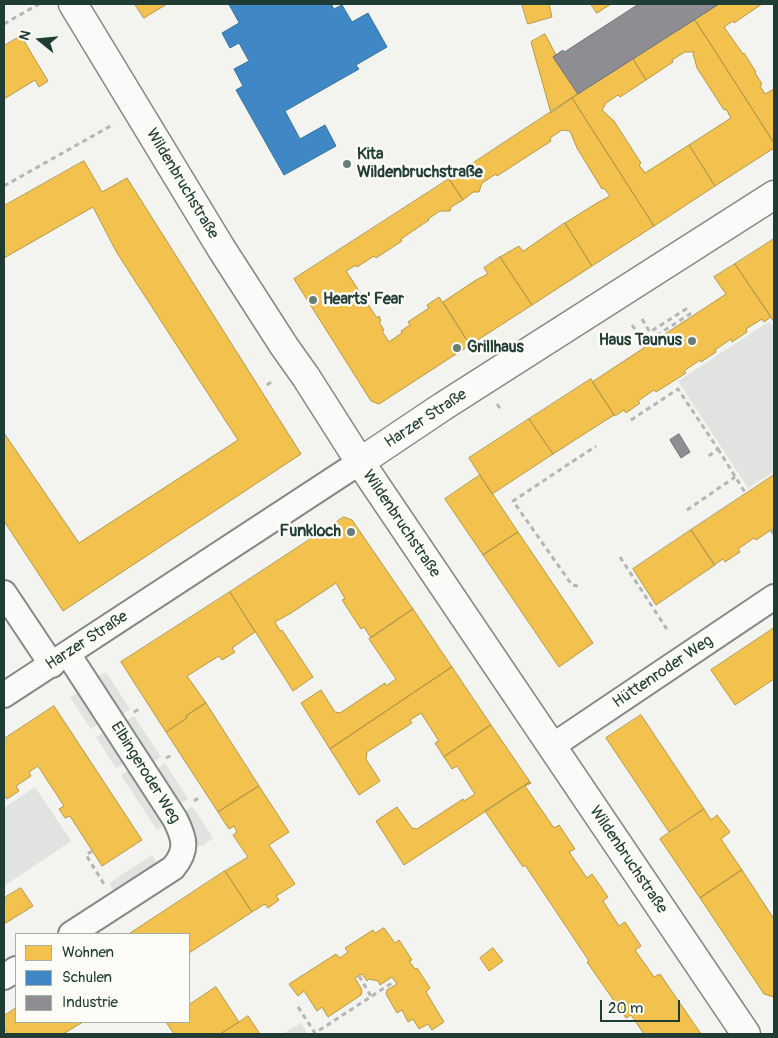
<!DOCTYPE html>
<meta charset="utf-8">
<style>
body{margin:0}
#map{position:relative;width:778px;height:1038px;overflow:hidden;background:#f3f3f0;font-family:Pangolin,sans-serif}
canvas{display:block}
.frame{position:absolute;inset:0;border:5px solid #1f3d34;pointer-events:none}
.legend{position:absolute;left:15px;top:933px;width:175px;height:90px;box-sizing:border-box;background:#fdfcf7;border:1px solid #a4b0a9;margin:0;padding:6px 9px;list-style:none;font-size:15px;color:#1f3d34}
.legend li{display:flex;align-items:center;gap:10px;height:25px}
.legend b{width:25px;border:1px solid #a4b0a9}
.north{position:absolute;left:15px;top:15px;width:50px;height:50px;-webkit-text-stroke:4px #fdfcf7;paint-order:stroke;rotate:287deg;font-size:14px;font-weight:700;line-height:20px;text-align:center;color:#1f3d34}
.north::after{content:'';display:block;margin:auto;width:18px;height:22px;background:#1f3d34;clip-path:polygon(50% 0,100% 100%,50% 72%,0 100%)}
.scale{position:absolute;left:600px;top:1000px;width:80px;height:22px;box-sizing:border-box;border:2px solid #1f3d34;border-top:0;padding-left:6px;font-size:15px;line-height:18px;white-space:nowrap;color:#1f3d34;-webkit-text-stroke:4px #fdfcf7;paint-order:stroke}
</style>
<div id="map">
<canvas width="778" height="1038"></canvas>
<div class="frame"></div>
<ul class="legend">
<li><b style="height:14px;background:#f2c14e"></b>Wohnen</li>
<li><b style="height:14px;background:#3f88c5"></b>Schulen</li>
<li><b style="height:14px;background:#8d8d92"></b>Industrie</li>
</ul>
<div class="north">N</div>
<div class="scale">20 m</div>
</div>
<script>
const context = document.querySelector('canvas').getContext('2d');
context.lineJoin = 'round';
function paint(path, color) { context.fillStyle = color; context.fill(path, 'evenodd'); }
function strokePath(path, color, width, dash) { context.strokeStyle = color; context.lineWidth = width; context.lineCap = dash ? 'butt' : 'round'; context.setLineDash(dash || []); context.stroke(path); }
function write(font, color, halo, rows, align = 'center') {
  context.font = font + ' Pangolin,sans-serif'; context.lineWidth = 5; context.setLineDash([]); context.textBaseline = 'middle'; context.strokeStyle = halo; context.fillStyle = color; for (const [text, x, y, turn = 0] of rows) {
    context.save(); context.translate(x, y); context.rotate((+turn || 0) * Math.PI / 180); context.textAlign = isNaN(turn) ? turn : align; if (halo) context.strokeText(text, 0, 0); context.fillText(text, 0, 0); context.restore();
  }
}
const green = new Path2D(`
 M 770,321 L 774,327 L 774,472 L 748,488 L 678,381 Z
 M 106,672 L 130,709 L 122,715 L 97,677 Z
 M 79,692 L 99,723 L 91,729 L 70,697 Z
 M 134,716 L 161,757 L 153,762 L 126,721 Z
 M 104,732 L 125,763 L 116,768 L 96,737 Z
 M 165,763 L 188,799 L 180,804 L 157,769 Z
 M 129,770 L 165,825 L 157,830 L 121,775 Z
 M 35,787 L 71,841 L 4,886 L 4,808 Z
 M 192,806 L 213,838 L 203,846 L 197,845 L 195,830 L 185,811 Z
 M 152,855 L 157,864 L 114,892 L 109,883 Z
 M 301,1023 L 308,1034 L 282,1034 Z`);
const homes = new Path2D(`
 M 135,4 L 167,4 L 144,18 Z
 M 522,4 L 549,4 L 552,17 L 528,24 Z
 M 591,4 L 611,4 L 597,13 Z
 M 719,4 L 762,4 L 734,23 L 733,21 L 724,27 L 743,54 L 744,53 L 756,72 L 755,73 L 762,84 L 760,86 L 765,94 L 774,89 L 774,143 L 695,20 Z
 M 695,20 L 774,143 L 774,148 L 715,186 L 689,145 L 731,118 L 726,109 L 724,110 L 697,68 L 694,57 L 693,55 L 694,52 L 685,52 L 672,60 L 673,62 L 646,80 L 633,59 Z
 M 545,34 L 556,55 L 553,57 L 578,94 L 551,113 L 531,42 Z
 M 21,36 L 48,81 L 39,87 L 35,80 L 4,99 L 4,46 Z
 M 633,59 L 646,80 L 620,97 L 618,95 L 606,103 L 602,110 L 614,121 L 641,163 L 639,165 L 645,173 L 689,145 L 715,186 L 654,226 L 572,98 Z
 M 572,98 L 654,226 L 592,266 L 565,223 L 597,203 L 610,196 L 604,188 L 602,189 L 577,148 L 570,131 L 562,130 L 550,138 L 551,141 L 497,176 L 496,174 L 482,183 L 479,192 L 473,192 L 463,200 L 449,179 Z
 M 84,161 L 102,192 L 127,178 L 301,454 L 63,611 L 4,521 L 4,433 L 79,543 L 238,440 L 117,253 L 93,207 L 4,258 L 4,206 Z
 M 449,179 L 463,200 L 451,207 L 450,211 L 440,211 L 428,219 L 429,220 L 401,239 L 402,241 L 376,258 L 374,256 L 357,267 L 356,265 L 346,271 L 377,318 L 379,316 L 381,321 L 379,322 L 384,330 L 382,331 L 389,342 L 402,333 L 401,331 L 410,325 L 408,322 L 429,308 L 427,305 L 439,297 L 470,345 L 379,404 L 371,401 L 294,279 Z
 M 565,223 L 592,266 L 532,305 L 500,257 L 519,246 L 523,251 Z
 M 774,239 L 774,322 L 735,264 Z
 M 500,257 L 532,305 L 470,345 L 443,302 L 476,280 L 488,274 L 484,268 Z
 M 735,264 L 771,317 L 764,322 L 762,319 L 746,329 L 747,332 L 732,342 L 731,339 L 715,350 L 716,352 L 701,362 L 700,360 L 684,371 L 686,373 L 656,392 L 654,390 L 638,401 L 640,403 L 626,413 L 624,410 L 615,416 L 592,382 L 726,294 L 714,277 Z
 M 591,379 L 614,415 L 553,454 L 529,419 Z
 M 529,419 L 553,454 L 492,494 L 469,458 Z
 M 480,475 L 518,532 L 483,555 L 445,499 Z
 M 774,475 L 774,528 L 756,540 L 754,538 L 738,549 L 740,552 L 725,562 L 723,559 L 714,565 L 691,530 Z
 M 344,517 L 352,520 L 413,609 L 371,638 L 364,627 L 361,629 L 342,600 L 345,599 L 344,597 L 336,583 L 291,613 L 275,622 L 280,631 L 282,630 L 313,677 L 293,691 L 230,592 Z
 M 691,530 L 715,565 L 656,605 L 633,569 Z
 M 518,532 L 593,643 L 559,667 L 483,555 Z
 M 230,592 L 255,632 L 232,648 L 235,652 L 222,660 L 219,656 L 187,676 L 206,703 L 186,716 L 187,718 L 166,732 L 121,662 Z
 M 413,609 L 452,667 L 330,749 L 301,703 L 321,690 L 335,712 L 340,713 L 385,683 L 386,686 L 396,679 L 369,639 Z
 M 774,628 L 774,679 L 735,705 L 711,670 Z
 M 452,667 L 491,725 L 444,757 L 435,743 L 439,741 L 421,713 L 410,720 L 412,723 L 367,752 L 366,759 L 380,781 L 359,795 L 330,749 Z
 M 206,703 L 259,786 L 218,812 L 166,732 L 187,718 L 186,716 Z
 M 54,706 L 142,840 L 102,866 L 70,816 L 65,818 L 59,809 L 64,806 L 38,766 L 29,772 L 31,776 L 16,786 L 19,791 L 7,799 L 4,795 L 4,739 Z
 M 641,715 L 704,809 L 669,832 L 606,738 Z
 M 491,725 L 530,782 L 404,865 L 376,821 L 397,807 L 412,828 L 417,829 L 463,799 L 464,801 L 475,794 L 457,766 L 452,769 L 444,757 Z
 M 530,782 L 531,783 L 525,786 L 554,828 L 559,825 L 575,849 L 569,852 L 587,878 L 592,874 L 608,897 L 603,901 L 619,926 L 625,922 L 641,946 L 635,950 L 654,977 L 660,974 L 701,1034 L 644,1034 L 631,1015 L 626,1018 L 587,962 L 589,961 L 525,865 L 523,867 L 485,811 Z
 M 259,786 L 289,832 L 269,845 L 295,884 L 276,896 L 279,900 L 268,908 L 265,904 L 252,912 L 225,871 L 248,857 L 233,835 L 237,832 L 234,826 L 229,829 L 218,812 Z
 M 704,809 L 711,820 L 717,815 L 730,832 L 721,839 L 742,870 L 700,898 L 660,839 Z
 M 742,870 L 774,919 L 774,997 L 764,994 L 700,898 Z
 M 225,871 L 252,912 L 189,953 L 189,934 L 129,934 Z
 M 21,888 L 33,906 L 4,924 L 4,898 Z
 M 384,928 L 395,943 L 399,940 L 412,960 L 409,961 L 415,969 L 417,968 L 430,988 L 426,992 L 444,1022 L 432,1030 L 428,1024 L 419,1029 L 413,1019 L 408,1022 L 402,1010 L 397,1013 L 386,994 L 387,990 L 397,984 L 392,977 L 380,985 L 378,981 L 369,979 L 367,981 L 362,974 L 355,978 L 362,990 L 361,995 L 328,1017 L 322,1007 L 317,1011 L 304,991 L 298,996 L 289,984 L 336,954 L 340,958 L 348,952 L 345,948 L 373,930 L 375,933 Z
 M 493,948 L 503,961 L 489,971 L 480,958 Z
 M 216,987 L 239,1022 L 220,1034 L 174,1034 L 166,1022 L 189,1022 L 189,1005 Z
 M 16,1008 L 16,1022 L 83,1022 L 63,1034 L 8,1034 L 4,1028 L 4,1016 Z
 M 248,1016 L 260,1034 L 220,1034 L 239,1022 Z`);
const schools = new Path2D(`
 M 229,4 L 331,4 L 334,9 L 342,5 L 352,22 L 368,13 L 387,47 L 356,65 L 359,69 L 285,111 L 300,139 L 325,125 L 336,146 L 284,175 L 236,90 L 243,86 L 234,69 L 249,61 L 239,43 L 230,48 L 222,33 L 239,23 Z`);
const industry = new Path2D(`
 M 639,4 L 719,4 L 578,94 L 553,57 L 563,50 L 564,52 Z
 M 679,434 L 690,452 L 681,458 L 670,440 Z`);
const path = new Path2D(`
 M 4,24 L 39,4
 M 4,186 L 114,124
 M 642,319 L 650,332 L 686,309 L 690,314 L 645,343
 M 632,325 L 647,346
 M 267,385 L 274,380
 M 497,404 L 502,411
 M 631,420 L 678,389 L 718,449 L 706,458
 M 718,449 L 746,494
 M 687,510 L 735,477
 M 771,530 L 774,534
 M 620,557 L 668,631
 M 578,586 L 572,585 L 513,501 L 596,446
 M 134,712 L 141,708
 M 166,758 L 172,755
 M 194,801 L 200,797
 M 92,851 L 86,855 L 104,884
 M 359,976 L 371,996
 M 298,1007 L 315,1033 L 395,981`);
const street = new Path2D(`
 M 4,593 L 52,665
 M 68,654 L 175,819 C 185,839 188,850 173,868 L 71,934
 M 4,695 L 360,462
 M 551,747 L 774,597
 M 4,977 L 16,969`);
const secondary = new Path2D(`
 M 73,4 L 221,248 L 284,346 L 306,377 L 360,462 L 746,1034
 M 360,462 L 442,407 L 774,195`);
const markers = [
 [347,164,5,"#697d76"],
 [313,300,5,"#697d76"],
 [692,341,5,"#697d76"],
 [457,348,5,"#697d76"],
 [351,532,5,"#697d76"]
];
const poiNames = [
 ["Kita",357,155],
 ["Wildenbruchstraße",357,173],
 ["Hearts' Fear",323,300],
 ["Haus Taunus",682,341,"right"],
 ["Grillhaus",467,348],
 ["Funkloch",341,532,"right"]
];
const streetNames = [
 ["Wildenbruchstraße",182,184,59],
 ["Harzer Straße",426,419,-33],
 ["Wildenbruchstraße",401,524,56],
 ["Harzer Straße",87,641,-33],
 ["Hüttenroder Weg",663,672,-34],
 ["Elbingeroder Weg",145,773,58],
 ["Wildenbruchstraße",628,860,56]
];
paint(green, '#e0e3df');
paint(homes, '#f2c14e');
strokePath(homes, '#b39946', 1);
paint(schools, '#3f88c5');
strokePath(schools, '#35729a', 1);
paint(industry, '#8d8d92');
strokePath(industry, '#6c7576', 1);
strokePath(street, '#848986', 28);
strokePath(secondary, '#848986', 31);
strokePath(path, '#b3b7b4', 3, [5, 4]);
strokePath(street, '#fafaf8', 24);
strokePath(secondary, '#fafaf8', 28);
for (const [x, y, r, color] of markers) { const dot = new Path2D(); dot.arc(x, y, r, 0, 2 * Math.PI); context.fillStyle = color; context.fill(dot); strokePath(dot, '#fdfcf7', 2); }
write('bold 16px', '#1f3d34', '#fdfcf7', poiNames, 'left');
write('16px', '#1f3d34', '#fdfcf7', streetNames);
</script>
